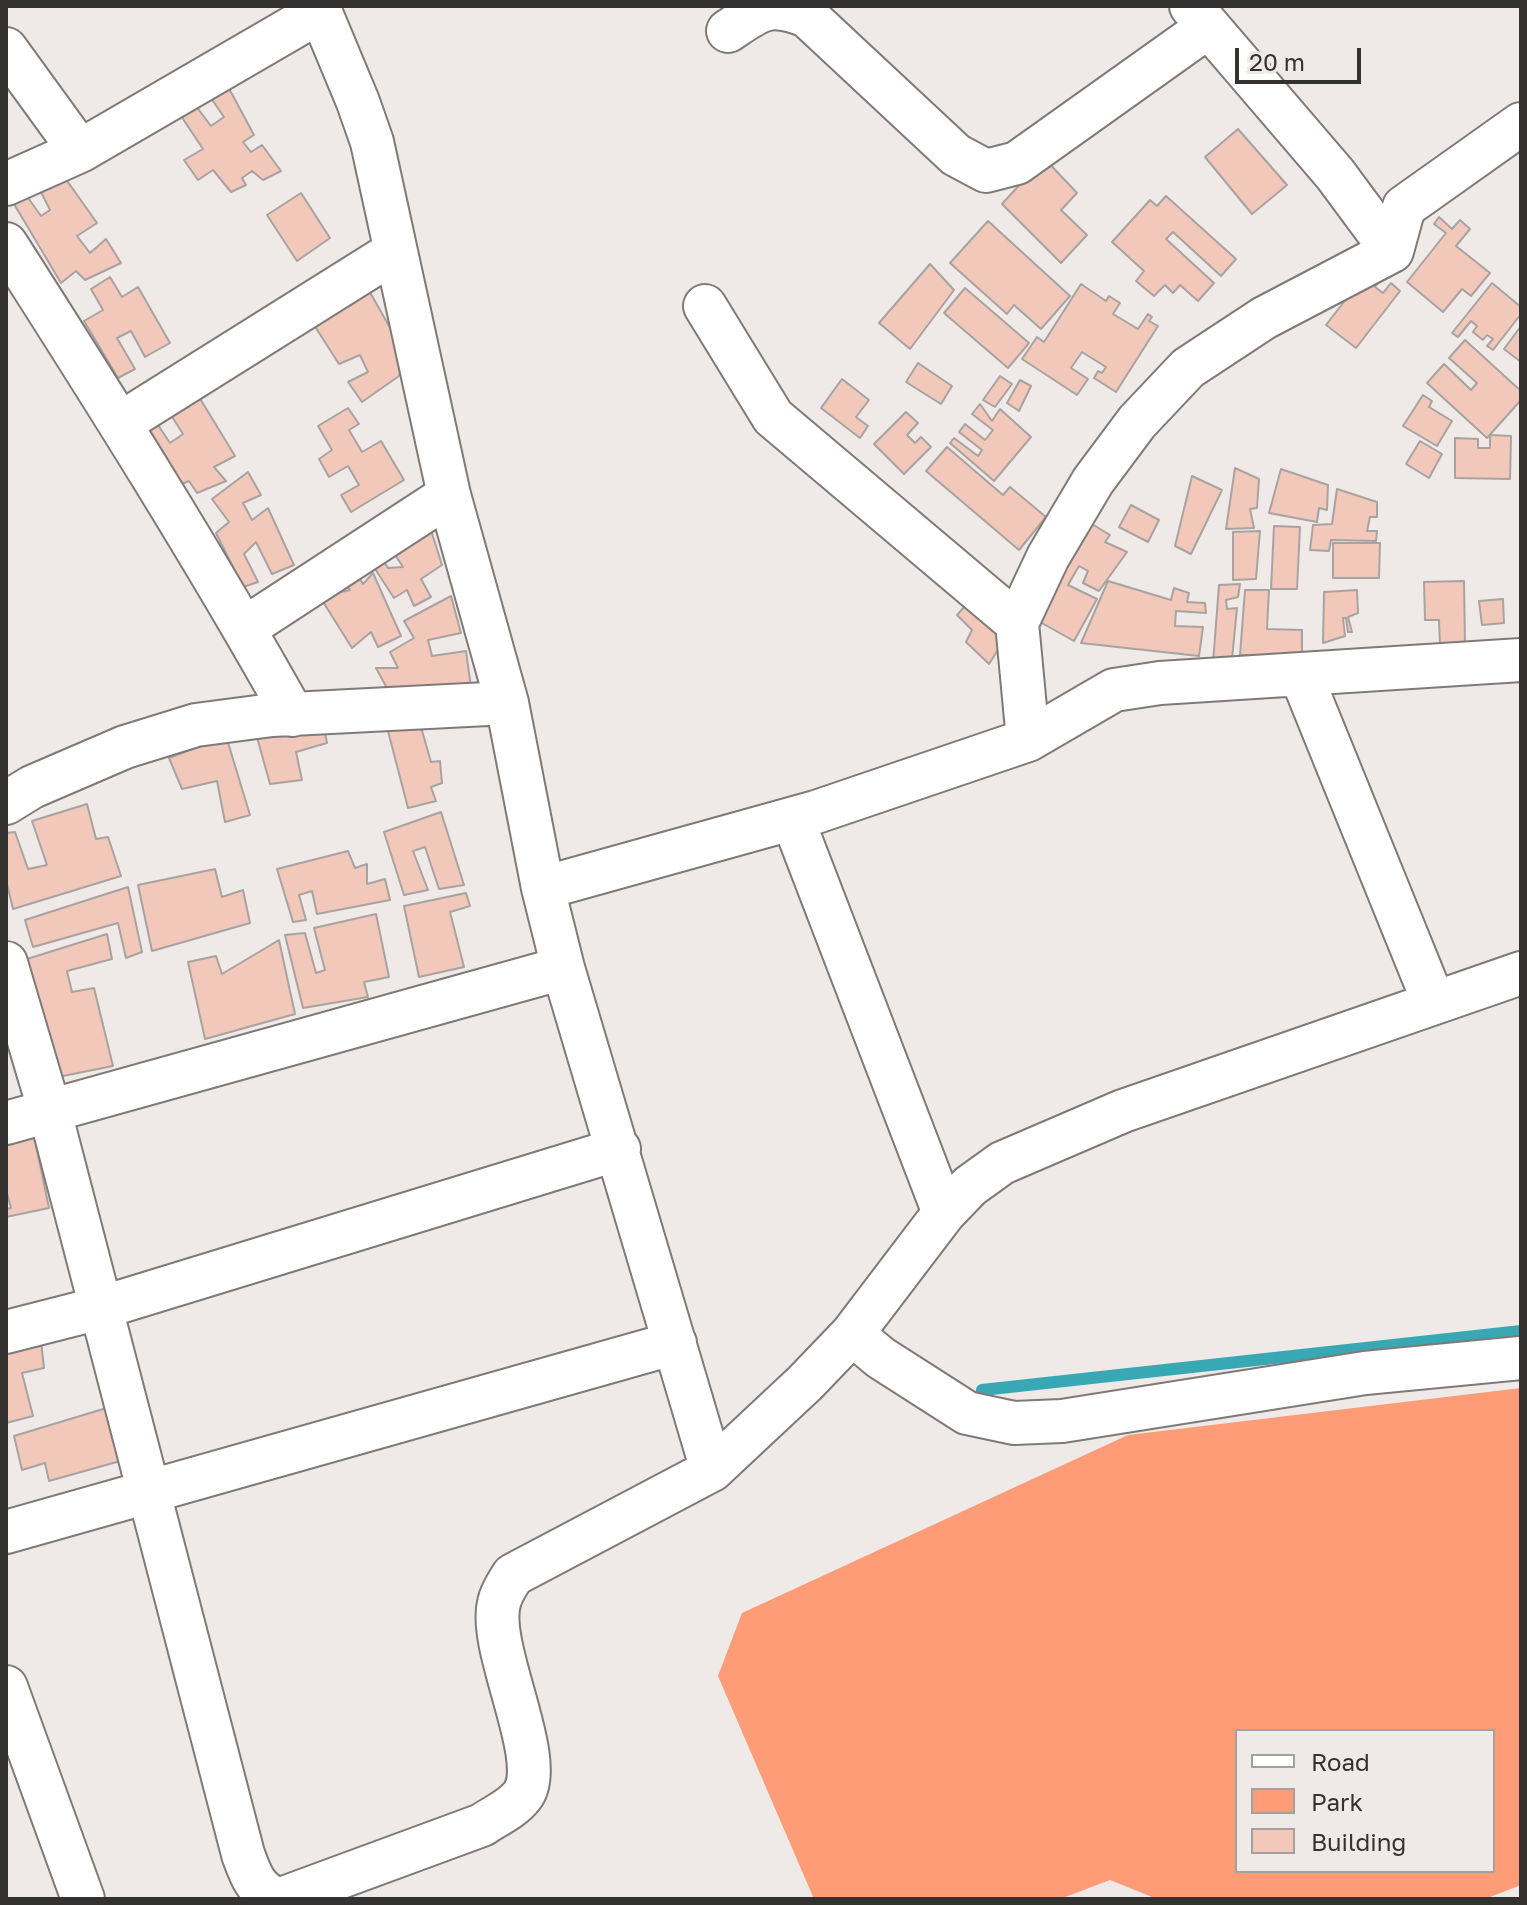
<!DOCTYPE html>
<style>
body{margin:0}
#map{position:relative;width:1527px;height:1905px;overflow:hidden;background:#efe9e7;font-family:"Golos Text",sans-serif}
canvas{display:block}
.frame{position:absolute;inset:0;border:8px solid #343231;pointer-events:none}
.legend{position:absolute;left:1235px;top:1729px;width:260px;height:144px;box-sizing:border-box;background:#efe9e7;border:2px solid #a4a09e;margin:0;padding:10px 14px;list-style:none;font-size:24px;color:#343231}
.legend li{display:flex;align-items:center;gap:16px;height:40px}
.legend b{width:40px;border:2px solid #a4a09e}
.scale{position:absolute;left:1235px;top:48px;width:126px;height:36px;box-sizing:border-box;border:4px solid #343231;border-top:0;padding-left:10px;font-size:24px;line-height:28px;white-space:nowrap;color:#343231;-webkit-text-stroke:6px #efe9e7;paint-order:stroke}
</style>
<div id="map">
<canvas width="1527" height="1905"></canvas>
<div class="frame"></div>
<ul class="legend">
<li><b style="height:10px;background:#fff"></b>Road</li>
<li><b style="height:22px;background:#fe9c77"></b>Park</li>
<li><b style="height:22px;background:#f1c8b9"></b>Building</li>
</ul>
<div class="scale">20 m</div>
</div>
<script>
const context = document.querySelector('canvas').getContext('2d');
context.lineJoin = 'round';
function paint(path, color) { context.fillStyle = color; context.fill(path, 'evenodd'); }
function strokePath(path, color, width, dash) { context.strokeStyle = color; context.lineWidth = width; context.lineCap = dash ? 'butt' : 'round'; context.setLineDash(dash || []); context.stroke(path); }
const green = new Path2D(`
 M 1521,1388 L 1521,1885 L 1485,1899 L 1157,1899 L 1110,1880 L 1060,1899 L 814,1899 L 718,1676 L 742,1613 L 1128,1435 ZM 1237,1731 L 1493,1731 L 1493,1871 L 1237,1871 Z`);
const stream = new Path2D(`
 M 982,1390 L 1521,1331`);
const building = new Path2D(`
 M 225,81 L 254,135 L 243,142 L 251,152 L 262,145 L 281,171 L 263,180 L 252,171 L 242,178 L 246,185 L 231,192 L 213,170 L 198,180 L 184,160 L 203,149 L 179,113 L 193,102 L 211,126 L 224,117 L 206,91 Z
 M 1238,129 L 1287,185 L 1252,214 L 1205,157 Z
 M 1044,158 L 1077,193 L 1061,210 L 1087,235 L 1061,263 L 1002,204 Z
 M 63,175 L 97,223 L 77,236 L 90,253 L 106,239 L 121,263 L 85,280 L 76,271 L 61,283 L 14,204 L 26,195 L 41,216 L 50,210 L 40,190 Z
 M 301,193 L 330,238 L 297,261 L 267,215 Z
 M 1166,196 L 1236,259 L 1221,276 L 1173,232 L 1166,239 L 1214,283 L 1198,301 L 1180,285 L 1173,293 L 1165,285 L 1154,296 L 1136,281 L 1144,271 L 1112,242 L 1150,200 L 1157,206 Z
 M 1439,217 L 1452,229 L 1460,220 L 1470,229 L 1456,246 L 1490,273 L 1471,296 L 1462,289 L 1443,312 L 1407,282 L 1446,233 L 1434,224 Z
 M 988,221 L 1070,296 L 1041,329 L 1014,305 L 1007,314 L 950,263 Z
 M 930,264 L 954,290 L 910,349 L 879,323 Z
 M 1371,267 L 1383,276 L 1375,287 L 1383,293 L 1391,283 L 1400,291 L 1356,348 L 1326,325 Z
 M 110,277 L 122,297 L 138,287 L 170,343 L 145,357 L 131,331 L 117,338 L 135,369 L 118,378 L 84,321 L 103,310 L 91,289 Z
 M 363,280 L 405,354 L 399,376 L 362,402 L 348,382 L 368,372 L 360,355 L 339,364 L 307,314 Z
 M 1492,283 L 1521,307 L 1521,314 L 1493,350 L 1487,346 L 1493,339 L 1487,335 L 1483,340 L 1473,332 L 1477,326 L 1471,321 L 1458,337 L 1452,333 Z
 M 1081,284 L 1106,301 L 1109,296 L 1120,303 L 1113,314 L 1138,329 L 1148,314 L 1152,317 L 1149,321 L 1158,326 L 1116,392 L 1094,378 L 1098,371 L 1102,373 L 1106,367 L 1082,352 L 1071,368 L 1088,379 L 1077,395 L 1022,359 L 1037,337 L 1044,342 Z
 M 965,288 L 1029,343 L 1008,368 L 944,313 Z
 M 1521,326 L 1521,362 L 1504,349 Z
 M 1465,340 L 1521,391 L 1521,400 L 1487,438 L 1427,383 L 1444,364 L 1471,390 L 1477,383 L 1449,358 Z
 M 918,363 L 952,386 L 941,404 L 906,382 Z
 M 1000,376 L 1012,384 L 995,407 L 983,400 Z
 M 842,379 L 869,400 L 856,417 L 868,426 L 860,438 L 821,408 Z
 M 1020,380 L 1031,386 L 1019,411 L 1007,403 Z
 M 193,387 L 235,456 L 214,467 L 226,481 L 197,493 L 189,481 L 180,485 L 141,421 L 152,416 L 170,443 L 183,434 L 162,401 Z
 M 1423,395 L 1432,401 L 1429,407 L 1452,421 L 1437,446 L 1403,426 Z
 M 980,404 L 992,421 L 1000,409 L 1031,437 L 994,481 L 950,443 L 954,438 L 978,456 L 982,450 L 959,432 L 965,424 L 985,440 L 993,430 L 972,414 Z
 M 348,408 L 359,424 L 349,430 L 362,452 L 381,441 L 404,480 L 351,512 L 341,495 L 359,485 L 348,466 L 329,477 L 319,459 L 332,450 L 318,426 Z
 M 906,412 L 918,423 L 907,435 L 915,443 L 921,437 L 931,447 L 904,474 L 874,444 Z
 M 1490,435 L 1511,436 L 1510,479 L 1455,478 L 1455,438 L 1478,439 L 1478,448 L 1490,448 Z
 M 1420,441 L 1442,454 L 1429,478 L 1406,464 Z
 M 947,447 L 1003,495 L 1010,487 L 1046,517 L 1019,550 L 926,471 Z
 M 1235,468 L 1259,479 L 1257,508 L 1250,509 L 1254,528 L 1226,529 Z
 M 1281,469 L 1328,485 L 1327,510 L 1319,508 L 1317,522 L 1269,513 Z
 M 248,472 L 261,495 L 243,503 L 252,520 L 268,508 L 294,565 L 272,574 L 256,542 L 244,554 L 258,582 L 243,587 L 216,533 L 229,522 L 212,499 Z
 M 1192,476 L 1222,490 L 1191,554 L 1175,546 Z
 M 1337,489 L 1377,502 L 1377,517 L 1370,517 L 1367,531 L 1377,531 L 1376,541 L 1331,540 L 1329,551 L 1310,550 L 1313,525 L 1332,524 Z
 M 1131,505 L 1159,520 L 1148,542 L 1119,527 Z
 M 1082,518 L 1110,535 L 1105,542 L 1127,552 L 1099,591 L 1083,583 L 1088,571 L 1079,566 L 1068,585 L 1097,599 L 1074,641 L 1031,617 Z
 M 429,524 L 442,565 L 421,579 L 431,597 L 414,606 L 407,590 L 394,598 L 366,555 L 379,554 L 388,568 L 403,567 L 390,547 Z
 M 1274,526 L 1300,527 L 1297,589 L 1271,589 Z
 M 1260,531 L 1256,579 L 1233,580 L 1233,532 Z
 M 1333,543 L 1380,543 L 1379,578 L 1333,578 Z
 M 355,571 L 363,584 L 373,573 L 401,636 L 378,647 L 371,632 L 352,648 L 315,589 L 337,593 L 350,590 L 340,578 Z
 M 1108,581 L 1171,600 L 1174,588 L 1189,593 L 1187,602 L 1205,603 L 1206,613 L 1176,611 L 1175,626 L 1203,627 L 1199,656 L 1081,643 Z
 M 1464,581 L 1465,645 L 1440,645 L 1439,620 L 1425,620 L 1424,582 Z
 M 1240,584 L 1238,597 L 1226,600 L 1227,609 L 1237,608 L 1232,659 L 1213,663 L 1219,585 Z
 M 1245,590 L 1269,590 L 1267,629 L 1302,630 L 1302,655 L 1240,655 Z
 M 1357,590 L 1358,613 L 1348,617 L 1352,632 L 1348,632 L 1346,618 L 1343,618 L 1345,636 L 1323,643 L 1324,592 Z
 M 977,593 L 1010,631 L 989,664 L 966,642 L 972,630 L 957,615 Z
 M 451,596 L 461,633 L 428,640 L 432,656 L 466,651 L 471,687 L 388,690 L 376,668 L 398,668 L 390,652 L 414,638 L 404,621 Z
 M 1503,599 L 1504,623 L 1482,625 L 1479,601 Z
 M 322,718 L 327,743 L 296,752 L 302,780 L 270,784 L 255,730 Z
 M 421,727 L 431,762 L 440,761 L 442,783 L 431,787 L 436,801 L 408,808 L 388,731 Z
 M 226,736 L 250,815 L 225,822 L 217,781 L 182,789 L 169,758 Z
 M 87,804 L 96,839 L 108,837 L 121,876 L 13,909 L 6,880 L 6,833 L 15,832 L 28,869 L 47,865 L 32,821 Z
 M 441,812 L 464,885 L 439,889 L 425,847 L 413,851 L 428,890 L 404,895 L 384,832 Z
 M 348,851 L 355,868 L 367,864 L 367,884 L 385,879 L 390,900 L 317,914 L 312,891 L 299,895 L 306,920 L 293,922 L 277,869 Z
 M 215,869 L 222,897 L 243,890 L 250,923 L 152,951 L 138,885 Z
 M 128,887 L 142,952 L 126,958 L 118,923 L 33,947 L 25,920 Z
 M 466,893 L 470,906 L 450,912 L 464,967 L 419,977 L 404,906 Z
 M 376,914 L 389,977 L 364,982 L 368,997 L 303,1008 L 285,935 L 305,933 L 316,973 L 325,970 L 314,928 Z
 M 107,934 L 112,959 L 67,971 L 72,992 L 94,988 L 113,1066 L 53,1078 L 27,959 Z
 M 279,940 L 295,1014 L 205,1039 L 188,962 L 216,956 L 222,974 Z
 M 31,1121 L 49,1208 L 6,1217 L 6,1209 L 11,1208 L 6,1190 L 6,1127 Z
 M 41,1341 L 44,1368 L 22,1373 L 33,1416 L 6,1423 L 6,1349 Z
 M 123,1403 L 131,1458 L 49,1481 L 45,1463 L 22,1470 L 14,1436 Z`);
const street = new Path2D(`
 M 318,6 L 358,102 L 372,142 L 449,495 L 507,703 L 543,888 L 563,968 L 712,1470
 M 728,31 C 761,9 768,1 807,16 L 956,155 L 986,171 L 1017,163 L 1208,27
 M 6,49 L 80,151
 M 6,184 L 80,151 L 321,11
 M 6,244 C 105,399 203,554 293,715
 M 1392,251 L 1404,207 L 1521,124
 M 705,306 L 773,417 L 1017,623
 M 121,423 L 394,252
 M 245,628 L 449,495
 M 1301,675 L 1434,1003
 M 1028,740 L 1017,623 L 1048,557 L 1093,481 L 1137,422 L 1188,368 L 1264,318 L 1392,251 L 1335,174 L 1191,6
 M 6,803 L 32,787 L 125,747 L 196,725 L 272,715 L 507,703
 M 793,820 L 944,1213
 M 543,888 L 816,812 L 1028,740 L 1114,690 L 1160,683 L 1521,660
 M 6,963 L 50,1112 L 243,1854 C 251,1876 255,1889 276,1899
 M 6,1123 L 563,968
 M 6,1332 L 100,1308 L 619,1149
 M 852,1334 L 881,1358 L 967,1413 L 1014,1423 L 1062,1421 L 1365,1373 L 1521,1358
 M 6,1532 L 675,1343
 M 6,1687 L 83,1899
 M 281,1899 L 482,1825 C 495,1816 512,1809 522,1796 C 549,1762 487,1649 499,1603 C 501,1593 508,1583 513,1575 L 712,1470 L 805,1383 L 852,1334 L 944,1213 L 970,1186 L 1002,1163 L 1123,1111 L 1521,973`);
paint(green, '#fe9c77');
strokePath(stream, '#38a8b5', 12);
paint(building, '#f1c8b9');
strokePath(building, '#a8a3a1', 2);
strokePath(street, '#7f7a78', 46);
strokePath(street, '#fff', 42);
</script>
